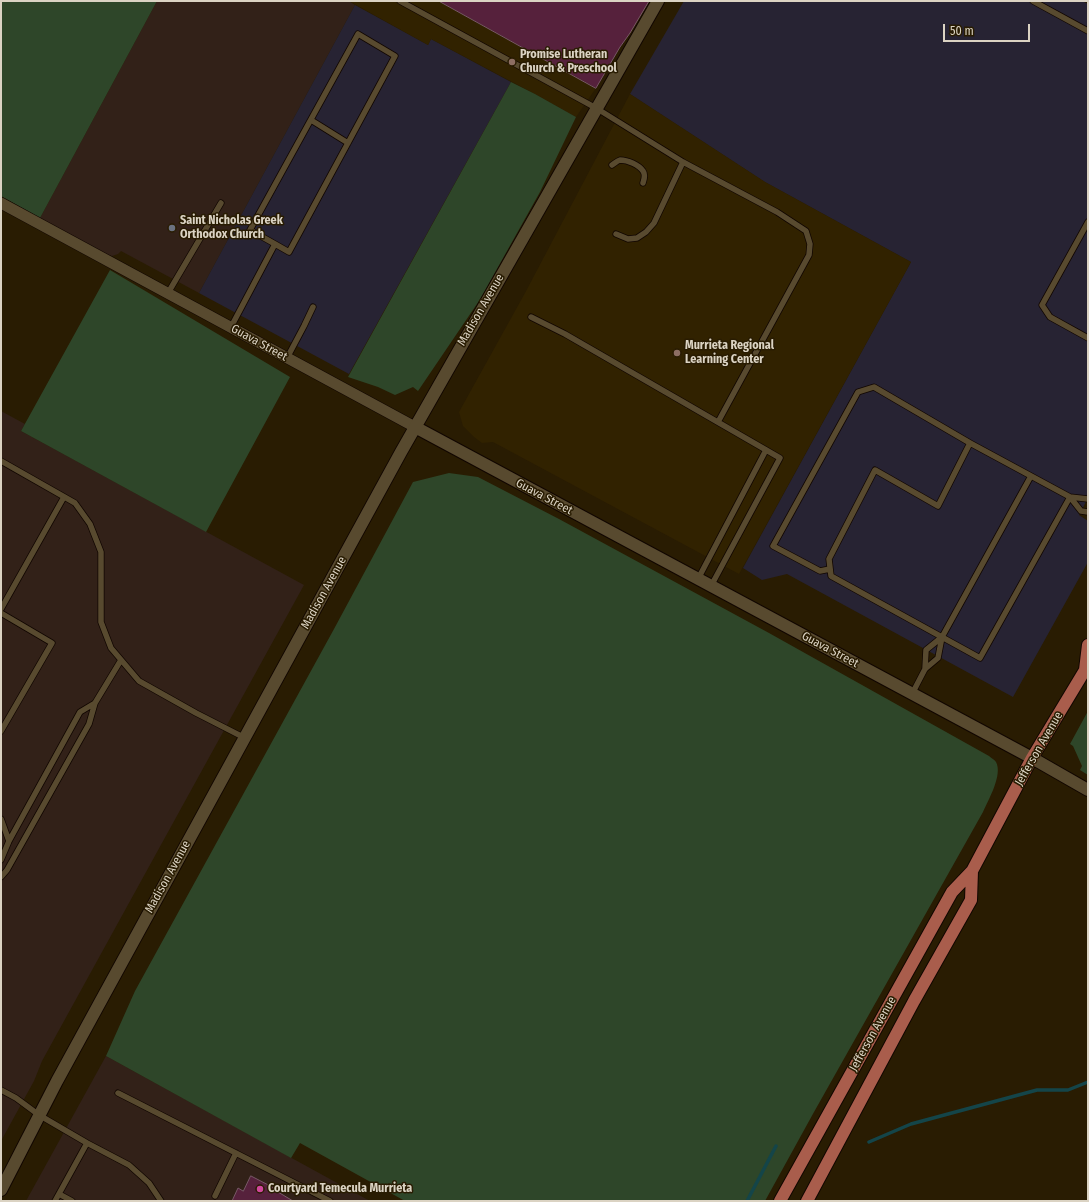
<!DOCTYPE html>
<style>
body{margin:0}
#map{position:relative;width:1089px;height:1202px;overflow:hidden;background:#291c02;font-family:"Fira Sans Condensed",sans-serif}
canvas{display:block}
.frame{position:absolute;inset:0;border:2px solid #dbd3c3;pointer-events:none}
.scale{position:absolute;left:943px;top:24px;width:87px;height:18px;box-sizing:border-box;border:2px solid #dbd3c3;border-top:0;padding-left:5px;font-size:12px;line-height:14px;white-space:nowrap;color:#dbd3c3;-webkit-text-stroke:3px #291c02;paint-order:stroke}
</style>
<div id="map">
<canvas width="1089" height="1202"></canvas>
<div class="frame"></div>
<div class="scale">50 m</div>
</div>
<script>
const context = document.querySelector('canvas').getContext('2d');
context.lineJoin = 'round';
function paint(path, color) { context.fillStyle = color; context.fill(path, 'evenodd'); }
function strokePath(path, color, width, dash) { context.strokeStyle = color; context.lineWidth = width; context.lineCap = dash ? 'butt' : 'round'; context.setLineDash(dash || []); context.stroke(path); }
function write(font, color, halo, rows, align = 'center') {
  context.font = font + ' "Fira Sans Condensed",sans-serif'; context.lineWidth = 3; context.setLineDash([]); context.textBaseline = 'middle'; context.strokeStyle = halo; context.fillStyle = color; for (const [text, x, y, turn = 0] of rows) {
    context.save(); context.translate(x, y); context.rotate((+turn || 0) * Math.PI / 180); context.textAlign = isNaN(turn) ? turn : align; if (halo) context.strokeText(text, 0, 0); context.fillText(text, 0, 0); context.restore();
  }
}
const commercial = new Path2D(`
 M 157,1 L 349,1 L 355,5 L 199,293 L 121,251 L 118,254 L 112,256 L 105,254 L 40,218 Z
 M 1,411 L 25,424 L 21,431 L 304,585 L 42,1061 L 34,1081 L 1,1141 Z
 M 106,1056 L 370,1201 L 26,1201 Z`);
const industrial = new Path2D(`
 M 684,1 L 1082,1 L 1088,4 L 1088,498 L 1079,515 L 1088,521 L 1088,562 L 1013,697 L 787,574 L 762,580 L 743,568 L 911,262 L 765,182 L 630,94 Z
 M 355,5 L 428,45 L 431,39 L 511,82 L 349,374 L 199,293 Z`);
const built = new Path2D(`
 M 349,1 L 439,1 L 596,88 L 576,117 L 535,94 L 431,39 L 428,45 Z
 M 630,94 L 765,182 L 911,262 L 739,574 L 493,442 L 482,443 L 474,437 L 463,426 L 459,412 L 525,293 Z`);
const green = new Path2D(`
 M 1,1 L 157,1 L 40,218 L 1,196 Z
 M 511,82 L 535,94 L 576,117 L 540,192 L 479,301 L 418,391 L 413,387 L 395,395 L 378,387 L 348,377 Z
 M 110,270 L 290,377 L 206,532 L 21,431 Z
 M 449,473 L 478,477 L 559,519 L 769,633 L 989,756 C 991,758 995,760 996,762 C 1003,775 988,800 983,812 L 814,1112 L 765,1201 L 405,1201 L 300,1143 L 291,1158 L 106,1056 L 135,991 L 334,629 L 413,482 Z
 M 1088,711 L 1088,775 L 1080,770 L 1082,766 L 1073,746 L 1070,744 Z`);
const stream = new Path2D(`
 M 869,1142 L 911,1124 L 1037,1090 L 1068,1090 L 1088,1082
 M 747,1201 L 776,1146`);
const building = new Path2D(`
 M 439,1 L 649,1 L 630,33 L 620,47 L 596,88 Z
 M 251,1176 L 278,1190 L 278,1192 L 293,1201 L 232,1201 L 238,1188 L 243,1191 Z`);
const lane = new Path2D(`
 M 400,1 L 596,108 L 683,162 L 777,212 L 806,231 L 810,244 L 809,255 L 718,422
 M 1033,1 L 1088,31
 M 311,120 L 348,143
 M 612,165 C 615,163 617,161 620,160 C 628,160 639,165 643,171 C 646,175 644,179 643,183
 M 1088,222 L 1042,305 L 1050,317 L 1088,338
 M 616,234 L 628,239 L 637,238 L 646,232 L 654,223 L 683,162
 M 168,293 L 221,203
 M 531,317 L 565,334 L 780,458 L 711,586
 M 231,327 L 275,244 L 250,230 L 358,34 L 395,56 L 289,252 L 275,244
 M 287,358 L 304,326 L 313,307
 M 970,443 L 1070,497 L 980,658 L 831,576 L 829,559 L 875,470 L 938,506 Z
 M 1,461 L 75,503 L 90,524 L 101,552 L 101,622 L 111,648 L 139,681 L 196,713 L 245,738
 M 1088,499 L 1070,497 L 1081,511 L 1088,512
 M 830,569 L 820,571 L 773,546 L 858,392 L 874,387 L 970,443
 M 698,579 L 766,450
 M 1,609 L 64,497
 M 1,613 L 52,643 L 1,731
 M 925,669 L 926,650 L 942,637
 M 912,694 L 925,669 L 938,658 L 942,637 L 1031,476
 M 1,819 L 9,841
 M 1,860 L 9,841 L 80,712 L 95,703
 M 1,877 L 7,870 L 89,724 L 95,703 L 121,660
 M 1,1090 L 16,1098 L 39,1115 L 87,1143 L 129,1165 L 149,1183 L 161,1201
 M 118,1093 L 330,1201
 M 59,1194 L 72,1201
 M 215,1196 L 236,1153
 M 55,1201 L 87,1143`);
const street = new Path2D(`
 M 1,203 L 415,427`);
const secondary = new Path2D(`
 M 415,427 L 1032,758 L 1088,790
 M 1,1190 L 57,1081 L 401,452 L 658,1`);
const primary = new Path2D(`
 M 1085,670 L 1088,645
 M 780,1201 L 952,892 L 972,871 L 1032,758 L 1085,670 L 1088,668
 M 807,1201 L 914,1001 L 971,900 L 972,871`);
const markers = [
 [512,62,4,"#8d6e63"],
 [172,228,4,"#6b7280"],
 [677,353,4,"#8d6e63"],
 [260,1189,4,"#d1479c"]
];
const poiNames = [
 ["Promise Lutheran",520,55],
 ["Church & Preschool",520,69],
 ["Saint Nicholas Greek",180,221],
 ["Orthodox Church",180,235],
 ["Murrieta Regional",685,346],
 ["Learning Center",685,360],
 ["Courtyard Temecula Murrieta",268,1189]
];
const streetNames = [
 ["Madison Avenue",481,310,-60],
 ["Guava Street",259,343,29],
 ["Guava Street",544,497,28],
 ["Madison Avenue",324,593,-61],
 ["Guava Street",830,650,28],
 ["Jefferson Avenue",1039,749,-60],
 ["Madison Avenue",168,877,-61],
 ["Jefferson Avenue",873,1034,-61]
];
paint(commercial, '#322118');
paint(industrial, '#272333');
paint(built, '#312200');
paint(green, '#2e4629');
strokePath(stream, '#144549', 3.5);
paint(building, '#56213c');
strokePath(building, '#775866', 1);
strokePath(lane, '#110600', 7);
strokePath(street, '#110600', 12);
strokePath(secondary, '#110600', 14);
strokePath(primary, '#110600', 14);
strokePath(lane, '#584a2f', 5.5);
strokePath(street, '#584a2f', 11);
strokePath(secondary, '#584a2f', 12);
strokePath(primary, '#a95d4c', 12);
for (const [x, y, r, color] of markers) { const dot = new Path2D(); dot.arc(x, y, r, 0, 2 * Math.PI); context.fillStyle = color; context.fill(dot); strokePath(dot, '#291c02', 1.5); }
write('bold 12px', '#dbd3c3', '#291c02', poiNames, 'left');
write('12px', '#dbd3c3', '#291c02', streetNames);
</script>
